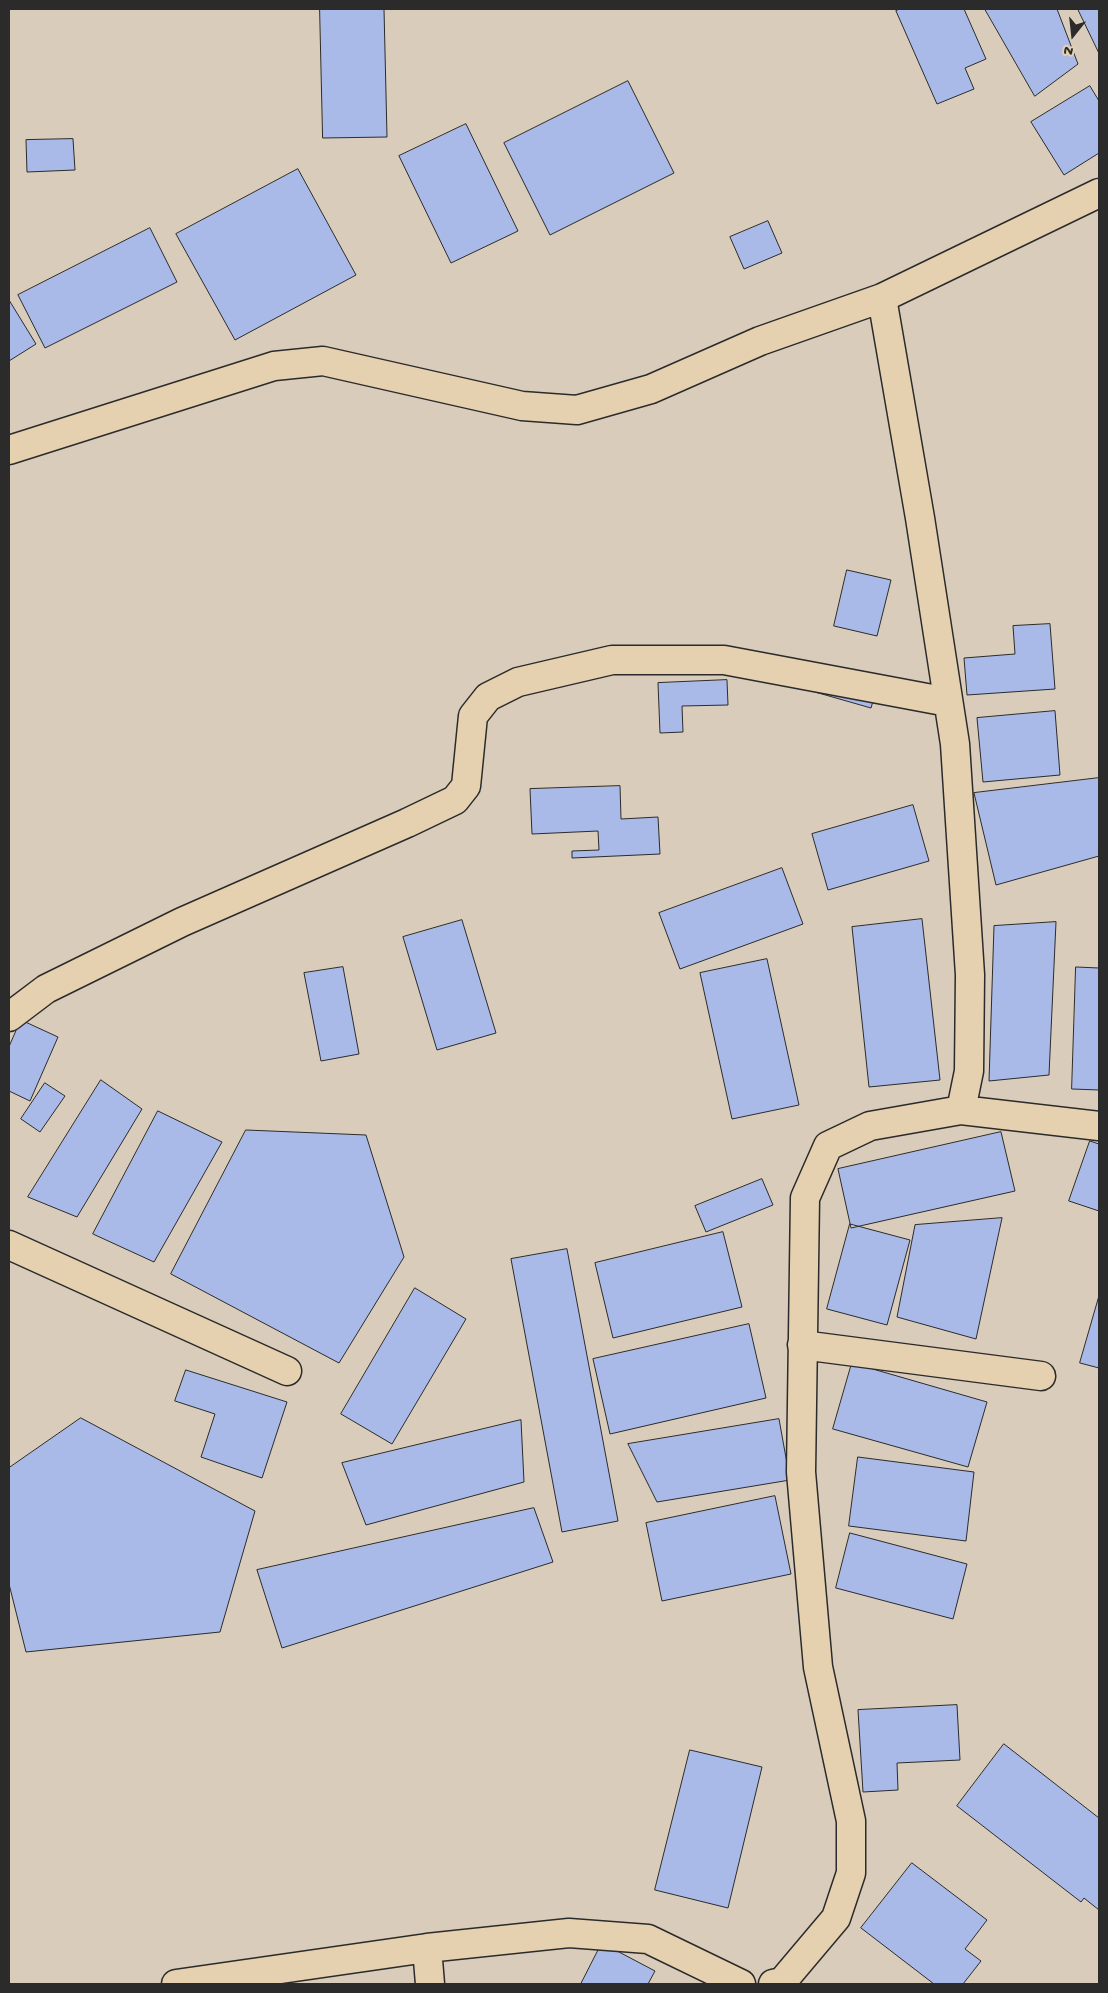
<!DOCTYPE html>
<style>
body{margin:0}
#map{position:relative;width:1108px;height:1993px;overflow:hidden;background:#d9ccbb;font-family:"Gochi Hand",sans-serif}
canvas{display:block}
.frame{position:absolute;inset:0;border:10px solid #2b2b2b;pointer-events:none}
.north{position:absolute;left:1048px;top:10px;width:50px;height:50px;-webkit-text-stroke:4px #e5d1af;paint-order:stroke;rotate:196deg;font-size:14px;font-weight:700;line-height:20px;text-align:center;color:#2b2b2b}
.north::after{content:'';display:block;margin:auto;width:18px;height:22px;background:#2b2b2b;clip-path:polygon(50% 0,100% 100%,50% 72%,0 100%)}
</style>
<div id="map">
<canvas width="1108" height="1993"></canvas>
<div class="frame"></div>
<div class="north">N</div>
</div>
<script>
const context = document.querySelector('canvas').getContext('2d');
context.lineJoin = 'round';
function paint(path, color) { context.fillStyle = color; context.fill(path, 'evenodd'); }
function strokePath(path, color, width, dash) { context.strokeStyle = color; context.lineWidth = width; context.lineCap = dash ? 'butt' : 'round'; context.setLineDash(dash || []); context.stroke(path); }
const building = new Path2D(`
 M 320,9 L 384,9 L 387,137 L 323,138 Z
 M 900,9 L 964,9 L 986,59 L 965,68 L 974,89 L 937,104 L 896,11 Z
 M 985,9 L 1057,9 L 1078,64 L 1035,96 Z
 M 1078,9 L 1099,9 L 1099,53 Z
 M 628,81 L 674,173 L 550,235 L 504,143 Z
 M 1090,86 L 1099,101 L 1099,153 L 1064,175 L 1031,122 Z
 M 466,124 L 518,231 L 451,263 L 399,156 Z
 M 73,139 L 75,170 L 27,172 L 26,140 Z
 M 298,169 L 356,275 L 235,340 L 176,234 Z
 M 768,221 L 782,253 L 744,269 L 730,237 Z
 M 150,228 L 177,282 L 45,348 L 18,295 Z
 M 9,300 L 36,344 L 9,361 Z
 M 847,570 L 891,580 L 877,636 L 834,626 Z
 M 1050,624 L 1055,689 L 967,695 L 964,658 L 1015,654 L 1013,626 Z
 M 822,668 L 878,684 L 871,708 L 815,692 Z
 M 727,680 L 728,705 L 682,706 L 683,732 L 660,733 L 658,683 Z
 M 1055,711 L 1060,775 L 983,782 L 977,718 Z
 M 1099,778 L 1099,856 L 996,885 L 974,793 Z
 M 620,786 L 621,819 L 658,817 L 660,854 L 572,858 L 572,851 L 599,850 L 598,831 L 532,834 L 530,789 Z
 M 913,805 L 929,861 L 828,890 L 812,834 Z
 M 782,868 L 803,924 L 680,969 L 659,913 Z
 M 922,919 L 940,1080 L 869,1087 L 852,927 Z
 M 462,920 L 496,1033 L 437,1050 L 403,937 Z
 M 1056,922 L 1049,1075 L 989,1081 L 994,926 Z
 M 767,959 L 799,1105 L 732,1119 L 700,973 Z
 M 343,967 L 359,1054 L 321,1061 L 304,973 Z
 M 1076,967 L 1099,968 L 1099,1090 L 1072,1089 Z
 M 21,1020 L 58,1037 L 30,1101 L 9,1091 L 9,1047 Z
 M 101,1080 L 142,1109 L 77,1217 L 28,1197 Z
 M 45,1083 L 65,1096 L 40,1132 L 21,1119 Z
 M 158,1111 L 222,1142 L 154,1262 L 93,1234 Z
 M 246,1130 L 366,1135 L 404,1257 L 339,1363 L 171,1274 Z
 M 1001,1132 L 1015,1191 L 851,1228 L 838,1169 Z
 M 1090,1141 L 1099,1144 L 1099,1211 L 1069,1201 Z
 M 762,1179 L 773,1205 L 706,1232 L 695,1206 Z
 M 1002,1218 L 976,1339 L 897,1317 L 915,1225 Z
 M 850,1224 L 910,1240 L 887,1325 L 827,1309 Z
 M 723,1232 L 742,1307 L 613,1338 L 595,1263 Z
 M 567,1249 L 618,1521 L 562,1532 L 511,1259 Z
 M 415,1288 L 466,1319 L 392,1444 L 341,1414 Z
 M 1099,1296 L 1099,1368 L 1080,1363 Z
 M 749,1324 L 766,1398 L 610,1434 L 593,1359 Z
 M 852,1363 L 987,1402 L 968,1467 L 833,1429 Z
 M 186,1370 L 287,1402 L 262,1478 L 201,1457 L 215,1414 L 175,1401 Z
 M 81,1418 L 255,1511 L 220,1632 L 26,1652 L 9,1584 L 9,1468 Z
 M 779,1419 L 790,1480 L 657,1502 L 628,1444 Z
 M 521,1420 L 524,1482 L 366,1525 L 342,1463 Z
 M 858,1457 L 974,1472 L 966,1541 L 849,1526 Z
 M 775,1496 L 791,1574 L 662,1601 L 646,1523 Z
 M 534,1508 L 553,1562 L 282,1648 L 257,1570 Z
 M 850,1533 L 967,1564 L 953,1619 L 836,1588 Z
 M 957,1705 L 960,1760 L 897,1763 L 898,1790 L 863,1792 L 858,1710 Z
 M 1004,1744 L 1099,1818 L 1099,1910 L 1084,1898 L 1081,1902 L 957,1806 Z
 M 690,1750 L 762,1767 L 728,1908 L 655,1890 Z
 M 912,1863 L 987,1920 L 965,1949 L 981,1961 L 963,1984 L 934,1984 L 861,1928 Z
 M 602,1943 L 655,1971 L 648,1984 L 581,1984 Z`);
const minor = new Path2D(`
 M 9,450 L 274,366 L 323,361 L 522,406 L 577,410 L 651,389 L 760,341 L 882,298 L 1099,193
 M 9,1017 L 46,989 L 182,922 L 407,823 L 455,800 L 466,786 L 473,716 L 488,697 L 518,682 L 612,660 L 724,660 L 948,702
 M 961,1110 L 1099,1126
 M 9,1245 L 287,1371
 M 802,1345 L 1041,1376
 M 427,1948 L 430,1984
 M 176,1984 L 427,1948 L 569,1933 L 648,1939 L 741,1984
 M 773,1984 L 782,1982 L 836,1918 L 851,1873 L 851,1821 L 818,1667 L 801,1472 L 805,1198 L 828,1146 L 870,1126 L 961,1110 L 969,1071 L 970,975 L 955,744 L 920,518 L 882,298`);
paint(building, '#a9bae9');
strokePath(building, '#2b2b2b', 1);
strokePath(minor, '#2b2b2b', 31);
strokePath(minor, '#e5d1af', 28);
</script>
